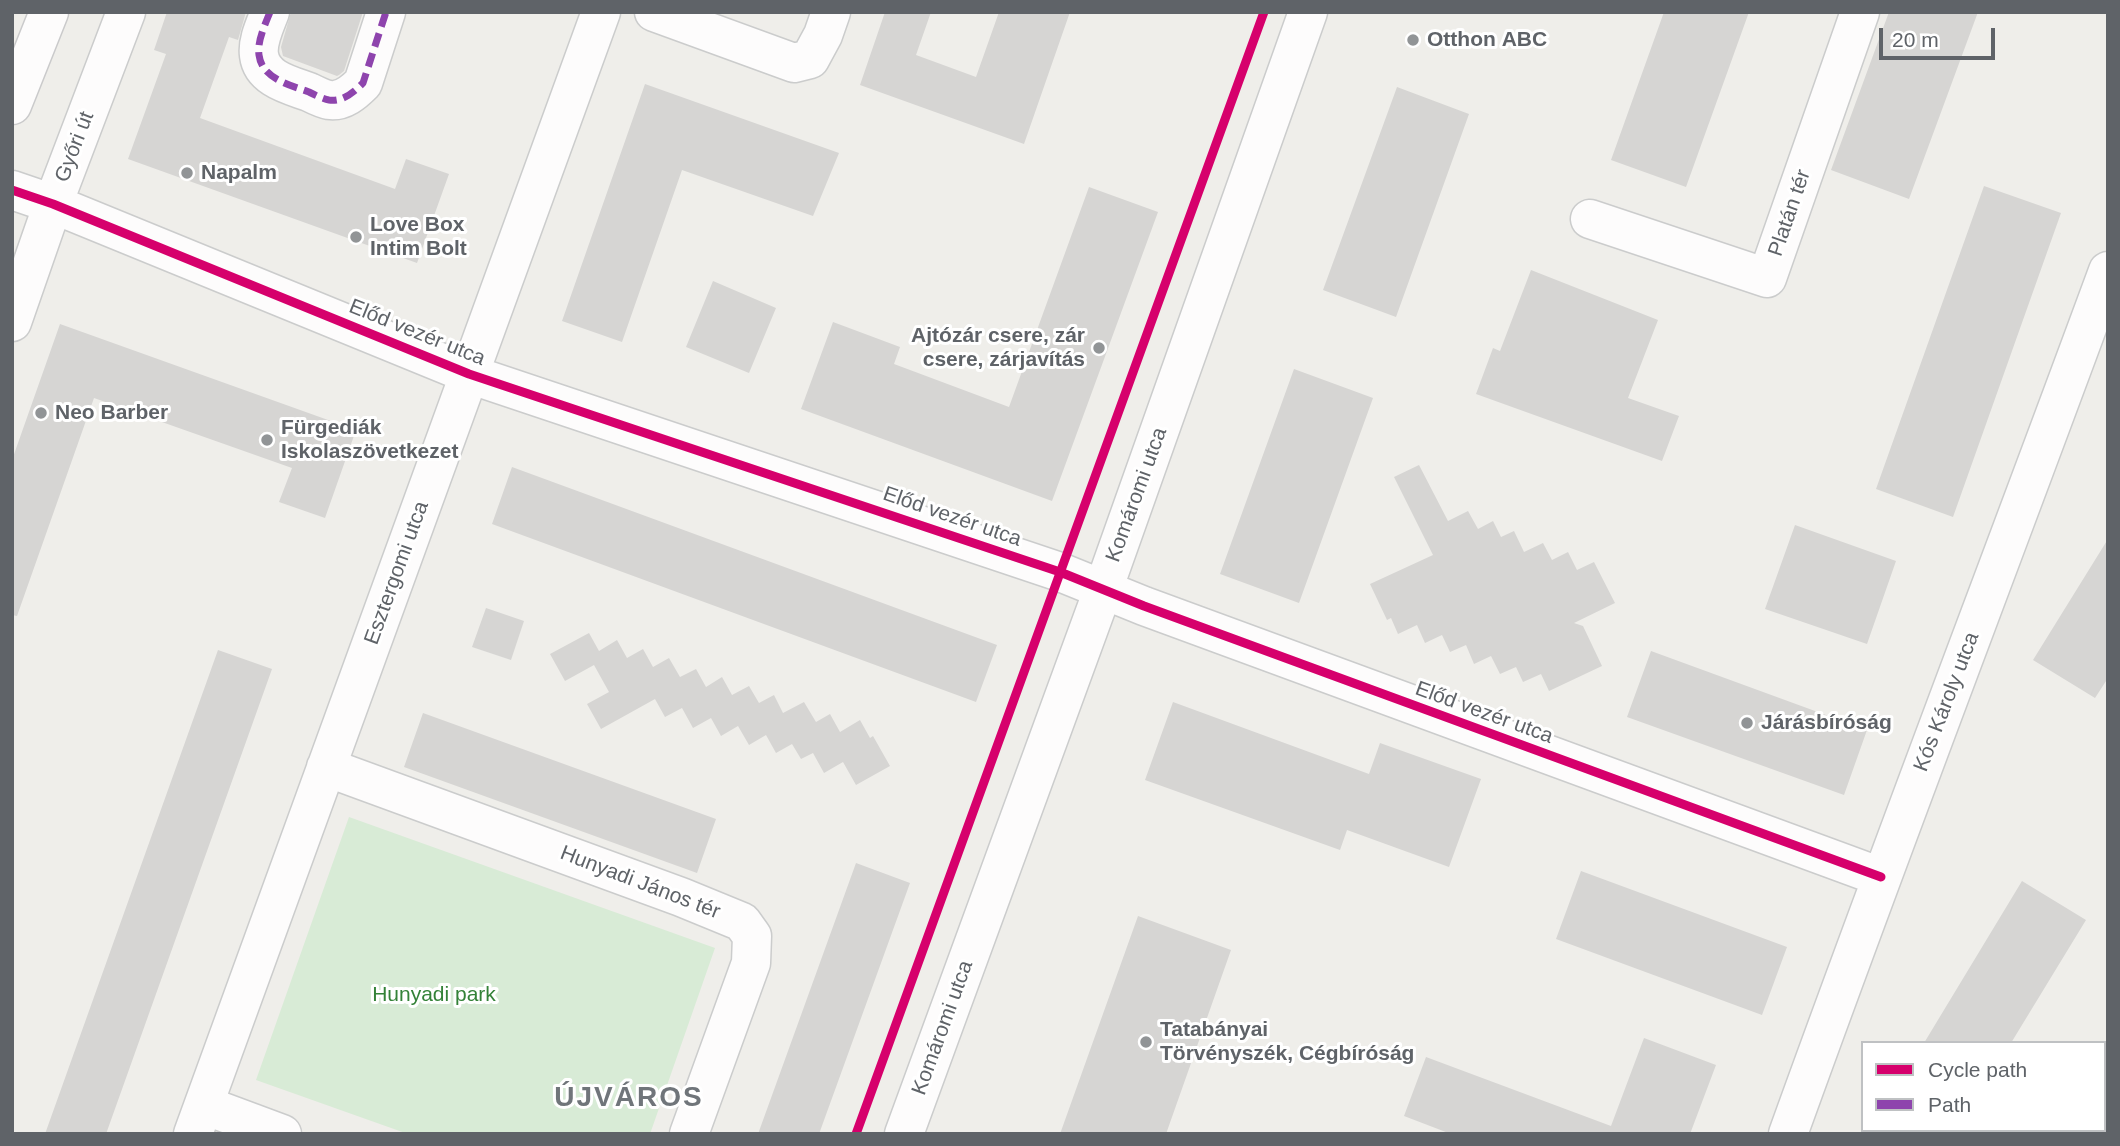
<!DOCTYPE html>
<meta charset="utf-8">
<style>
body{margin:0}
#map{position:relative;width:2120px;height:1146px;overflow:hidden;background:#efeeea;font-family:Arial,sans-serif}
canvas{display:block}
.frame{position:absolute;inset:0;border:14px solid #5f6368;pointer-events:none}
.legend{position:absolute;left:1861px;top:1041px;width:245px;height:91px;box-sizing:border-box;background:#fff;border:2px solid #bfc1c3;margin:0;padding:9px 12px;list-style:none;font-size:21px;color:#5f6368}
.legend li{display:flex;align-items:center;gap:14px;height:35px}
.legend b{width:35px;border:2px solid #bfc1c3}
.scale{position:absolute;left:1879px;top:28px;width:116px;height:32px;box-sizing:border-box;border:4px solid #5f6368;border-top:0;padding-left:9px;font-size:21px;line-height:24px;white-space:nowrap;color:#5f6368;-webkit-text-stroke:5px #fff;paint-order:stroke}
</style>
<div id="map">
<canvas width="2120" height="1146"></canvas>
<div class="frame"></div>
<ul class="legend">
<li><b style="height:9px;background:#d6006c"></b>Cycle path</li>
<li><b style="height:9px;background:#8e44ad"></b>Path</li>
</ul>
<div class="scale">20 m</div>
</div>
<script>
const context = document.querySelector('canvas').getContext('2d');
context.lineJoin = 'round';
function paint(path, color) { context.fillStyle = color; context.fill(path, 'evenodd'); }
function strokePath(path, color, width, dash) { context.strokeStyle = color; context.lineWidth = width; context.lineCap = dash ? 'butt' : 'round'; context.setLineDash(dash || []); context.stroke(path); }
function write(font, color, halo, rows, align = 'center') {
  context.font = font + ' Arial,sans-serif'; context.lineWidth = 6; context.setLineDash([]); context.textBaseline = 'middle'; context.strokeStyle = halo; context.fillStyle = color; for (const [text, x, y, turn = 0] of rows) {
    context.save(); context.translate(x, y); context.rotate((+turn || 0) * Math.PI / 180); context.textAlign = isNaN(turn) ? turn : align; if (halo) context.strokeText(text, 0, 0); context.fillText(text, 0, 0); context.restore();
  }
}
const green = new Path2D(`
 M 349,817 L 715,948 L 650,1134 L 408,1134 L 256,1080 Z`);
const building = new Path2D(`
 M 167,12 L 246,12 L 238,40 L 229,37 L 200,118 L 395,189 L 406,159 L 449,174 L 417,263 L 128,159 L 166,54 L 154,50 Z
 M 291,12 L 363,12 L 344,71 L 339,75 L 337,76 L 283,56 L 281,47 Z
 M 885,12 L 931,12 L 916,55 L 976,77 L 999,12 L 1070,12 L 1024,144 L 860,85 Z
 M 1664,12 L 1749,12 L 1686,187 L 1611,160 Z
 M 1889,12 L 1978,12 L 1909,199 L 1831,170 Z
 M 645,84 L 839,153 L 813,216 L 682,170 L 622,342 L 562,321 Z
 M 1397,87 L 1469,114 L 1396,317 L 1323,290 Z
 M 1984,186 L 2061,213 L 1953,517 L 1876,489 Z
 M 1089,187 L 1158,212 L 1052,501 L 801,409 L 833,322 L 900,347 L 894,364 L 1009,407 Z
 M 1531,270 L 1658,320 L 1628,398 L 1679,416 L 1662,461 L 1476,394 L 1493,348 L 1500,351 Z
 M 713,281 L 776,308 L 749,373 L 686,347 Z
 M 60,324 L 356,430 L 325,518 L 279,502 L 292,468 L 94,398 L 17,616 L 12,615 L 12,460 Z
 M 1294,369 L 1373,398 L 1299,603 L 1220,574 Z
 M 1419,465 L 1448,521 L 1468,511 L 1478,529 L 1493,521 L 1501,537 L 1514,531 L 1524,552 L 1543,543 L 1552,560 L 1568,552 L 1577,570 L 1594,562 L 1615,603 L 1574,623 L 1583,626 L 1602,666 L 1549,691 L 1541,674 L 1523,682 L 1516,667 L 1500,674 L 1491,656 L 1474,664 L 1466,645 L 1450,652 L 1442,635 L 1425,643 L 1417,625 L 1398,634 L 1391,618 L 1387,620 L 1370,584 L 1433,555 L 1394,477 Z
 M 512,467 L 997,645 L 976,702 L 492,524 Z
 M 1795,525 L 1896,561 L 1867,644 L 1765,609 Z
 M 2108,539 L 2108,678 L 2095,698 L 2033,660 Z
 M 486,608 L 524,621 L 511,660 L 472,647 Z
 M 589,633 L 599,651 L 617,640 L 627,658 L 643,649 L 653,667 L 669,658 L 680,677 L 696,669 L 706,687 L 722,677 L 732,695 L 749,686 L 759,703 L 774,695 L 783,713 L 804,702 L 816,722 L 830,714 L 840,732 L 860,720 L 870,738 L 873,736 L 890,766 L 856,785 L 843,762 L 824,773 L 813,753 L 801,759 L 792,744 L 776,753 L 766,735 L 749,745 L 738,726 L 721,736 L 711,718 L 693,728 L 682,708 L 665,717 L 655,699 L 601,729 L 587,704 L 609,692 L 594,665 L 565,681 L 550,654 Z
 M 218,650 L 272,669 L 106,1134 L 45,1134 Z
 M 1651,651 L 1867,730 L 1844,795 L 1627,717 Z
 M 1173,702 L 1369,774 L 1380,743 L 1481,779 L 1449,867 L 1347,830 L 1340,850 L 1145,780 Z
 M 423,713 L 716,819 L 697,873 L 404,767 Z
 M 856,863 L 910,883 L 819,1134 L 758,1134 Z
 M 1581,871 L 1787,947 L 1762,1015 L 1556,939 Z
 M 2022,881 L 2086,920 L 2011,1043 L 1924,1043 Z
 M 1138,916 L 1231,950 L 1166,1134 L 1060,1134 Z
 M 1644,1038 L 1716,1065 L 1690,1134 L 1451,1134 L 1404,1116 L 1426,1057 L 1611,1126 Z`);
const minor = new Path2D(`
 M 270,12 C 265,25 257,41 259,55 C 262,79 290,85 309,92 C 315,95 323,99 329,100 C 343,102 354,92 363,83 L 386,12
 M 654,12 L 794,63 L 810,59 L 823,35 L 831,12
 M 12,190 L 53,204 L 469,374 L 1060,572 L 1144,606 L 1881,877
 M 1590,219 L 1767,278 L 1860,12
 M 12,322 L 53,204 L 126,12
 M 326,767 L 681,897 L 742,922 L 752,936 L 751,963 L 689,1134
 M 204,1105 L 282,1134
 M 193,1134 L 601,12
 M 904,1134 L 1103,590 L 1308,12
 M 1788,1134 C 1892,845 2002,559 2108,271`);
const secondary = new Path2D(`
 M 12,105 L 49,12`);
const quiet = new Path2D(`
 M 270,12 C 265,25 257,41 259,55 C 262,79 290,85 309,92 C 315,95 323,99 329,100 C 343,102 354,92 363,83 L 386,12`);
const cycleway = new Path2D(`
 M 12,190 L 53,204 L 469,374 L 1060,572 L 1144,606 L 1881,877
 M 856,1134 C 993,760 1127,386 1264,12`);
const markers = [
 [1413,40,7,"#919496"],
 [187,173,7,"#919496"],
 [356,237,7,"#919496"],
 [1099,348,7,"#919496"],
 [41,413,7,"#919496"],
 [267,440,7,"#919496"],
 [1747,723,7,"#919496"],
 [1146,1042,7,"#919496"]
];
const poiNames = [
 ["Otthon ABC",1427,40],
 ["Napalm",201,173],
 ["Love Box",370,225],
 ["Intim Bolt",370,249],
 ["Ajtózár csere, zár",1085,336,"right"],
 ["csere, zárjavítás",1085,360,"right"],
 ["Neo Barber",55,413],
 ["Fürgediák",281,428],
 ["Iskolaszövetkezet",281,452],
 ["Járásbíróság",1761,723],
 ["Tatabányai",1160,1030],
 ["Törvényszék, Cégbíróság",1160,1054]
];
const streetNames = [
 ["Győri út",75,147,-69],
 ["Platán tér",1790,213,-71],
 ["Előd vezér utca",417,333,22],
 ["Komáromi utca",1137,495,-70],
 ["Előd vezér utca",952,517,19],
 ["Esztergomi utca",397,573,-70],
 ["Kós Károly utca",1947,702,-69],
 ["Előd vezér utca",1484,713,20],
 ["Hunyadi János tér",640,883,21],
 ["Komáromi utca",943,1028,-70]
];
const parkNames = [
 ["Hunyadi park",434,995]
];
const districtNames = [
 ["ÚJVÁROS",629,1098]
];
paint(green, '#d8ebd6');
paint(building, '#d6d5d3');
strokePath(minor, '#cbcccc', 41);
strokePath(secondary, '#cacacb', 41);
strokePath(minor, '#fdfcfc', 38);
strokePath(secondary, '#fdfcfc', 38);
strokePath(quiet, '#8e44ad', 7, [14, 7]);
strokePath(cycleway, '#d6006c', 9);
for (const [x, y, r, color] of markers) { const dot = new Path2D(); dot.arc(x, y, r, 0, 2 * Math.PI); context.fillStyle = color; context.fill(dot); strokePath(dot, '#fff', 2.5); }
write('bold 21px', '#5f6368', '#fff', poiNames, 'left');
write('21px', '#5f6368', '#fff', streetNames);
write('21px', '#348238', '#fff', parkNames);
context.letterSpacing = '2px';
write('bold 28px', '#70757a', '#fff', districtNames);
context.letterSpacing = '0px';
</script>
